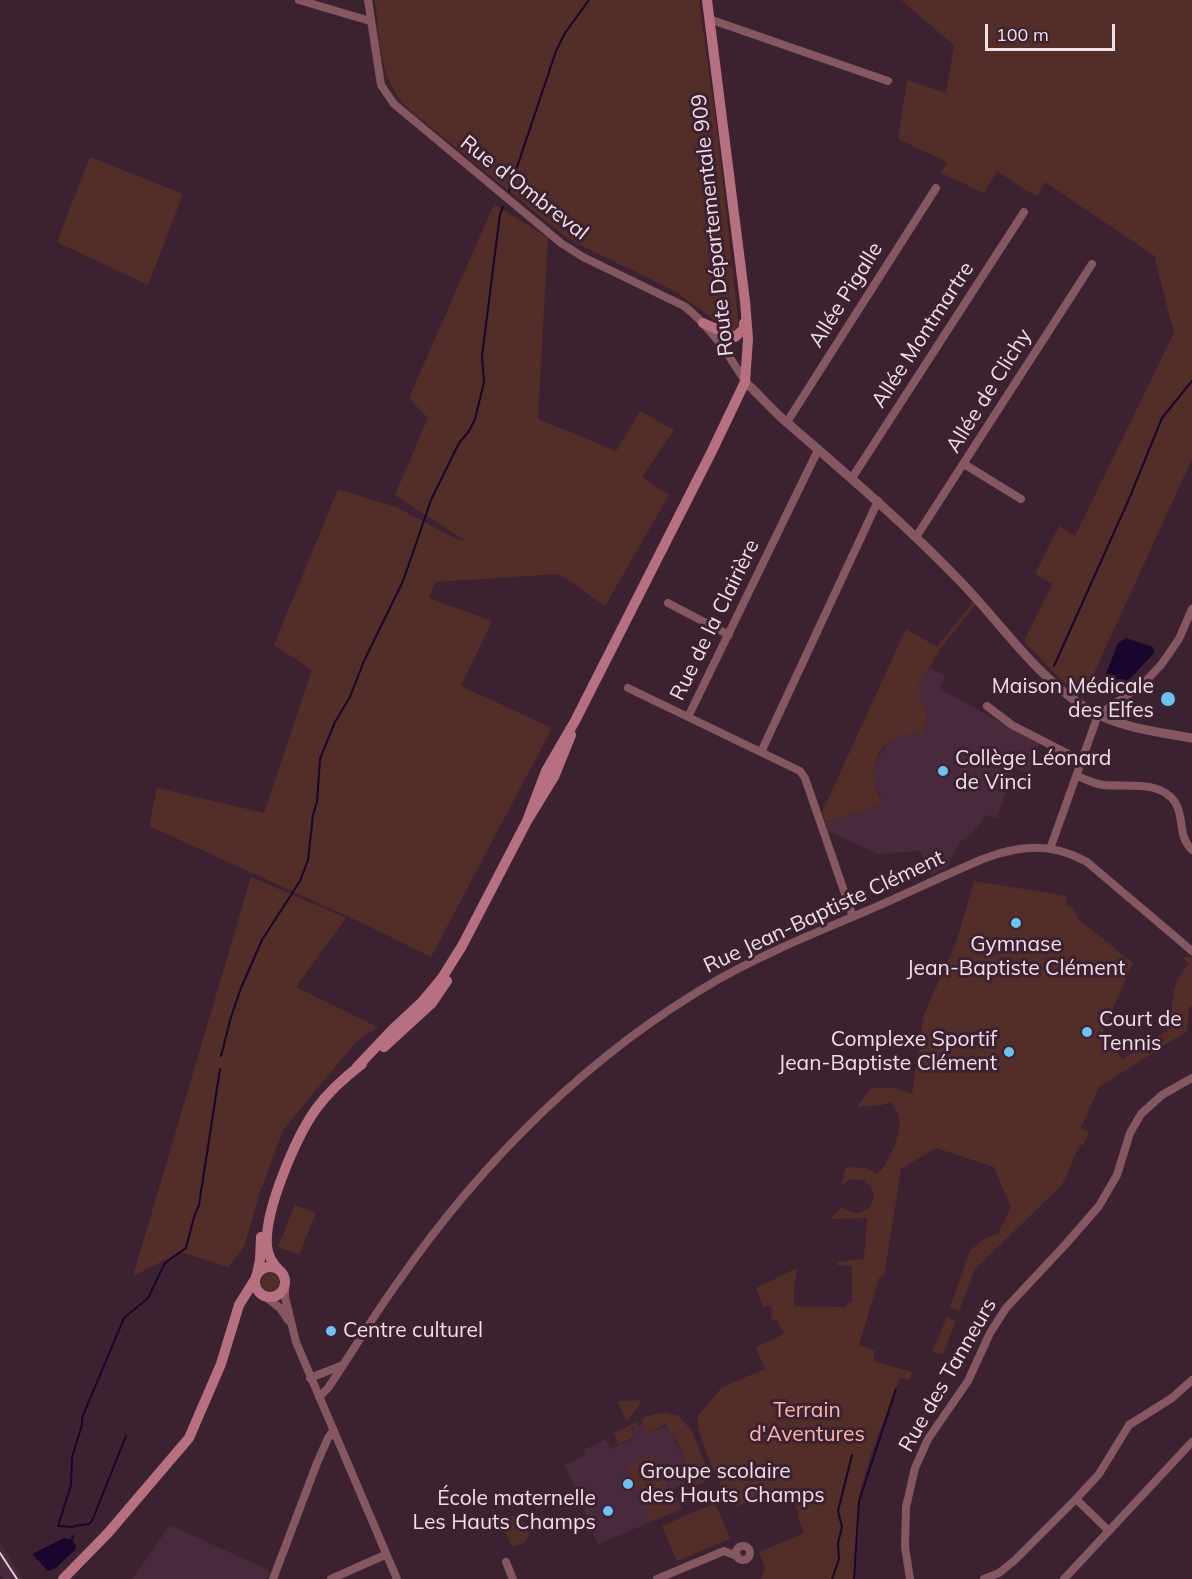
<!DOCTYPE html>
<meta charset="utf-8">
<style>
body{margin:0}
#map{position:relative;width:1192px;height:1579px;overflow:hidden;background:#3c2231;font-family:Mulish,sans-serif}
canvas{display:block}
.scale{position:absolute;left:985px;top:24px;width:130px;height:27px;box-sizing:border-box;border:3px solid #f1dfe8;border-top:0;padding-left:8px;font-size:18px;line-height:21px;white-space:nowrap;color:#f1dfe8;-webkit-text-stroke:4px #3c2231;paint-order:stroke}
</style>
<div id="map">
<canvas width="1192" height="1579"></canvas>
<div class="scale">100 m</div>
</div>
<script>
const context = document.querySelector('canvas').getContext('2d');
context.lineJoin = 'round';
function paint(path, color) { context.fillStyle = color; context.fill(path, 'evenodd'); }
function strokePath(path, color, width, dash) { context.strokeStyle = color; context.lineWidth = width; context.lineCap = dash ? 'butt' : 'round'; context.setLineDash(dash || []); context.stroke(path); }
function write(font, color, halo, rows, align = 'center') {
  context.font = font + ' Mulish,sans-serif'; context.lineWidth = 6; context.setLineDash([]); context.textBaseline = 'middle'; context.strokeStyle = halo; context.fillStyle = color; for (const [text, x, y, turn = 0] of rows) {
    context.save(); context.translate(x, y); context.rotate((+turn || 0) * Math.PI / 180); context.textAlign = isNaN(turn) ? turn : align; if (halo) context.strokeText(text, 0, 0); context.fillText(text, 0, 0); context.restore();
  }
}
const built = new Path2D(`
 M 930,668 L 945,676 L 940,689 L 1039,743 L 1029,773 L 1014,768 L 997,818 L 986,815 L 974,831 L 959,843 L 947,868 L 930,875 L 920,851 L 878,854 L 828,831 L 825,822 L 883,804 L 873,780 L 875,762 L 887,744 L 896,737 L 908,733 L 923,733 L 928,718 L 918,686 Z
 M 644,1423 L 649,1432 L 666,1426 L 669,1433 L 672,1433 L 693,1479 L 673,1488 L 682,1509 L 598,1544 L 565,1465 L 586,1455 L 584,1450 L 606,1439 L 610,1449 L 635,1438 L 632,1428 Z
 M 170,1525 L 258,1565 L 270,1572 L 269,1575 L 265,1579 L 132,1579 Z
 M 0,1543 L 23,1579 L 4,1579 L 0,1574 Z`);
const green = new Path2D(`
 M 375,0 L 699,0 L 718,137 L 739,328 L 735,331 L 726,331 C 710,317 694,303 675,292 C 639,271 599,257 563,235 L 406,107 C 378,75 380,40 375,0 Z
 M 901,0 L 1192,0 L 1192,459 L 1083,697 L 1059,678 L 1024,641 L 1052,584 L 1035,574 L 1059,526 L 1075,536 L 1174,333 L 1155,260 L 1156,257 L 1045,182 L 1037,197 L 997,171 L 984,193 L 941,173 L 947,162 L 898,139 L 907,80 L 946,93 L 954,45 Z
 M 90,157 L 183,194 L 148,285 L 57,242 Z
 M 494,204 L 548,238 L 538,419 L 616,451 L 640,411 L 674,430 L 642,477 L 669,495 L 605,606 L 559,574 L 435,582 L 429,598 L 492,621 L 461,686 L 552,728 L 431,957 L 358,921 L 149,826 L 157,788 L 264,813 L 312,670 L 274,645 L 338,489 L 396,507 L 458,540 L 464,540 L 395,495 L 428,418 L 409,398 Z
 M 973,602 L 976,604 L 941,648 L 918,686 L 928,718 L 923,733 C 880,731 861,768 883,804 L 825,822 L 822,812 L 906,629 L 937,647 Z
 M 251,877 L 346,918 L 296,987 L 377,1027 L 355,1043 L 283,1130 L 260,1192 L 244,1247 L 228,1267 L 181,1252 L 133,1276 Z
 M 974,881 L 1067,896 L 1066,904 L 1075,910 L 1077,918 L 1133,963 L 1103,1031 L 1122,1059 L 1167,1031 L 1171,1026 C 1173,999 1170,985 1189,963 L 1183,958 L 1192,956 L 1192,1006 L 1189,1008 L 1187,1031 L 1099,1087 L 1081,1128 L 1089,1132 L 1084,1144 L 1079,1146 L 1062,1185 L 975,1269 L 959,1311 L 950,1307 L 970,1251 L 983,1239 L 998,1234 L 1011,1207 L 994,1167 L 936,1148 L 901,1169 L 884,1276 L 879,1278 L 859,1345 L 875,1351 L 873,1361 L 912,1372 L 909,1380 L 900,1378 L 870,1456 L 858,1500 L 859,1526 L 855,1579 L 761,1579 L 765,1568 L 759,1552 L 804,1533 L 797,1515 L 799,1514 L 788,1490 L 771,1497 L 768,1493 L 736,1507 L 732,1497 L 727,1499 C 719,1481 695,1434 698,1416 L 722,1387 L 765,1369 L 756,1347 L 784,1334 L 777,1320 L 773,1321 L 770,1314 L 773,1312 L 770,1305 L 763,1307 L 756,1288 L 797,1268 L 794,1289 L 794,1306 L 844,1307 L 852,1301 L 852,1266 L 837,1265 L 838,1262 L 864,1259 L 867,1218 L 830,1219 L 842,1207 C 863,1226 887,1197 864,1180 L 851,1179 L 841,1186 L 846,1167 L 866,1168 L 877,1174 C 889,1165 904,1129 898,1114 C 897,1110 893,1105 890,1102 L 882,1105 L 857,1107 L 871,1088 L 894,1088 L 912,1094 L 924,1014 L 956,943 Z
 M 295,1205 L 316,1213 L 299,1255 L 278,1247 Z
 M261 1282a9 9 0 1 1 18 0a9 9 0 1 1-18 0Z
 M 947,1317 L 956,1321 L 943,1354 L 932,1352 Z
 M 641,1400 L 639,1406 L 626,1421 L 618,1401 Z
 M 665,1413 L 679,1416 L 692,1431 L 708,1471 L 704,1483 L 690,1488 L 688,1483 L 694,1480 L 673,1433 L 670,1434 L 666,1424 L 647,1433 L 641,1419 L 654,1414 Z
 M 636,1422 L 638,1426 L 631,1428 L 635,1437 L 618,1444 L 614,1433 Z
 M 654,1455 L 678,1510 L 651,1521 L 627,1466 Z
 M 715,1503 L 730,1539 L 677,1561 L 662,1526 Z
 M 513,1516 L 521,1517 L 529,1534 L 525,1542 L 514,1547 L 511,1545 L 501,1523 L 502,1520 Z`);
const water = new Path2D(`
 M 1126,638 L 1153,647 L 1154,653 L 1126,683 L 1108,688 L 1104,683 L 1104,679 L 1118,643 Z
 M 64,1538 L 72,1540 L 76,1546 L 75,1550 L 56,1568 L 48,1571 L 32,1554 Z`);
const stream = new Path2D(`
 M 509,191 L 556,51 L 565,33 L 589,0
 M 1054,666 L 1129,499 L 1162,418 L 1192,381
 M 221,1056 L 231,1017 L 241,988 L 262,940 L 300,881 L 308,860 L 313,815 L 317,802 L 320,759 L 335,722 L 350,697 L 364,661 L 403,581 L 431,500 L 459,443 L 469,431 L 475,419 L 484,382 L 482,356 L 500,214 L 503,207
 M 74,1526 L 89,1524 L 92,1521 L 126,1436
 M 73,1527 L 58,1526 L 71,1485 L 72,1457 L 82,1425 L 82,1418 L 124,1318 L 148,1298 L 165,1263 L 186,1248 L 194,1217 L 199,1205 L 220,1069
 M 72,1540 L 73,1536
 M 832,1579 L 839,1559 L 838,1543 L 842,1527 L 838,1511 L 852,1455
 M 854,1579 L 859,1501 L 896,1389`);
const minor = new Path2D(`
 M 299,0 L 370,21
 M 368,0 L 381,85 L 394,104 L 561,243 L 583,257 L 684,306 C 710,326 728,354 745,381
 M 709,19 L 888,81
 M 787,422 L 936,188
 M 964,464 L 1021,499
 M 852,478 L 1024,212
 M 916,537 L 1092,264
 M 668,603 L 729,635
 M 628,688 L 800,771 L 805,778 L 853,917
 M 987,706 L 1012,725 L 1082,761
 M 688,717 L 818,450
 M 761,752 L 878,501
 M 1077,776 C 1086,779 1094,784 1104,785 C 1127,787 1160,780 1175,802 C 1185,818 1177,835 1192,850
 M 1050,849 L 1098,715 L 1142,685 L 1161,665 L 1179,639 L 1192,609
 M 285,1284 L 285,1297 L 296,1342 L 397,1579
 M 266,1297 L 280,1308 L 288,1320
 M 310,1378 L 343,1365
 M 319,1397 L 328,1388 C 352,1353 373,1316 398,1282 C 482,1161 590,1053 719,979 C 767,952 820,931 871,909 C 908,893 945,875 983,859 C 1019,845 1052,842 1087,862 L 1192,951
 M 1076,1499 L 1109,1531
 M736 1553a7 7 0 1 1 14 0a7 7 0 1 1-14 0Z
 M 506,1562 L 513,1579
 M 273,1579 L 317,1463 L 328,1438 L 333,1431
 M 331,1579 L 385,1555
 M 657,1579 L 724,1551 L 737,1556
 M 910,1579 L 905,1547 L 906,1507 L 915,1468 L 928,1439 L 968,1381 L 990,1333 L 1006,1308 L 1065,1245 L 1099,1206 L 1117,1175 L 1130,1133 L 1141,1114 L 1162,1095 L 1192,1078
 M 984,1579 L 999,1573 L 1015,1560 L 1076,1499 L 1099,1474 L 1129,1425 L 1172,1398 L 1192,1380
 M 1064,1579 L 1192,1442`);
const tertiary = new Path2D(`
 M 745,382 C 759,394 770,408 784,420 C 844,472 904,523 959,580 C 999,621 1036,676 1083,706 C 1114,727 1156,732 1192,738`);
const secondary = new Path2D(`
 M 703,323 L 735,337 L 744,329 L 744,323
 M 527,821 L 546,771 L 575,721 L 711,453 L 745,382 L 748,339 L 745,301 L 707,0
 M 384,1047 L 432,1003 L 447,981
 M 357,1067 L 393,1029 L 422,1002 L 442,978 L 462,946 L 527,821 L 554,777 L 571,735
 M255 1282a15 15 0 1 1 30 0a15 15 0 1 1-30 0Z
 M 279,1270 C 272,1263 268,1256 267,1246 C 264,1211 296,1137 316,1109 C 329,1091 345,1077 362,1064
 M 257,1274 L 260,1260 L 261,1237
 M 63,1579 L 108,1533 L 189,1438 L 221,1364 L 239,1305 L 254,1281`);
const rail = new Path2D(`
 M 0,1553 L 17,1579`);
const markers = [
 [1168,699,8,"#6ec2f3"],
 [943,771,6,"#6ec2f3"],
 [1016,923,6,"#6ec2f3"],
 [1087,1032,6,"#6ec2f3"],
 [1009,1052,6,"#6ec2f3"],
 [331,1331,6,"#6ec2f3"],
 [628,1484,6,"#6ec2f3"],
 [608,1511,6,"#6ec2f3"]
];
const streetNames = [
 ["Rue d'Ombreval",524,188,38],
 ["Route Départementale 909",713,225,-96],
 ["Allée Pigalle",846,295,-58],
 ["Allée Montmartre",923,335,-57],
 ["Allée de Clichy",989,391,-58],
 ["Rue de la Clairière",715,620,-64],
 ["Rue Jean-Baptiste Clément",824,912,-25],
 ["Rue des Tanneurs",948,1375,-60]
];
const poiNames = [
 ["Maison Médicale",1154,687,"right"],
 ["des Elfes",1154,711,"right"],
 ["Collège Léonard",955,759],
 ["de Vinci",955,783],
 ["Gymnase",1016,945,"center"],
 ["Jean-Baptiste Clément",1016,969,"center"],
 ["Court de",1099,1020],
 ["Tennis",1099,1044],
 ["Complexe Sportif",997,1040,"right"],
 ["Jean-Baptiste Clément",997,1064,"right"],
 ["Centre culturel",343,1331],
 ["Groupe scolaire",640,1472],
 ["des Hauts Champs",640,1496],
 ["École maternelle",596,1499,"right"],
 ["Les Hauts Champs",596,1523,"right"]
];
const parkNames = [
 ["Terrain",807,1411],
 ["d'Aventures",807,1435]
];
paint(built, '#49293c');
paint(green, '#532d28');
paint(water, '#18062c');
strokePath(stream, '#18062c', 2);
strokePath(minor, '#855861', 8);
strokePath(tertiary, '#855861', 9);
strokePath(secondary, '#b7707f', 10);
strokePath(rail, '#dfccd6', 2);
for (const [x, y, r, color] of markers) { const dot = new Path2D(); dot.arc(x, y, r, 0, 2 * Math.PI); context.fillStyle = color; context.fill(dot); strokePath(dot, '#3c2231', 2); }
write('21px', '#f1dfe8', '#3c2231', streetNames);
write('21px', '#f1dfe8', '#3c2231', poiNames, 'left');
write('21px', '#fcb7ad', '#3c2231', parkNames);
</script>
